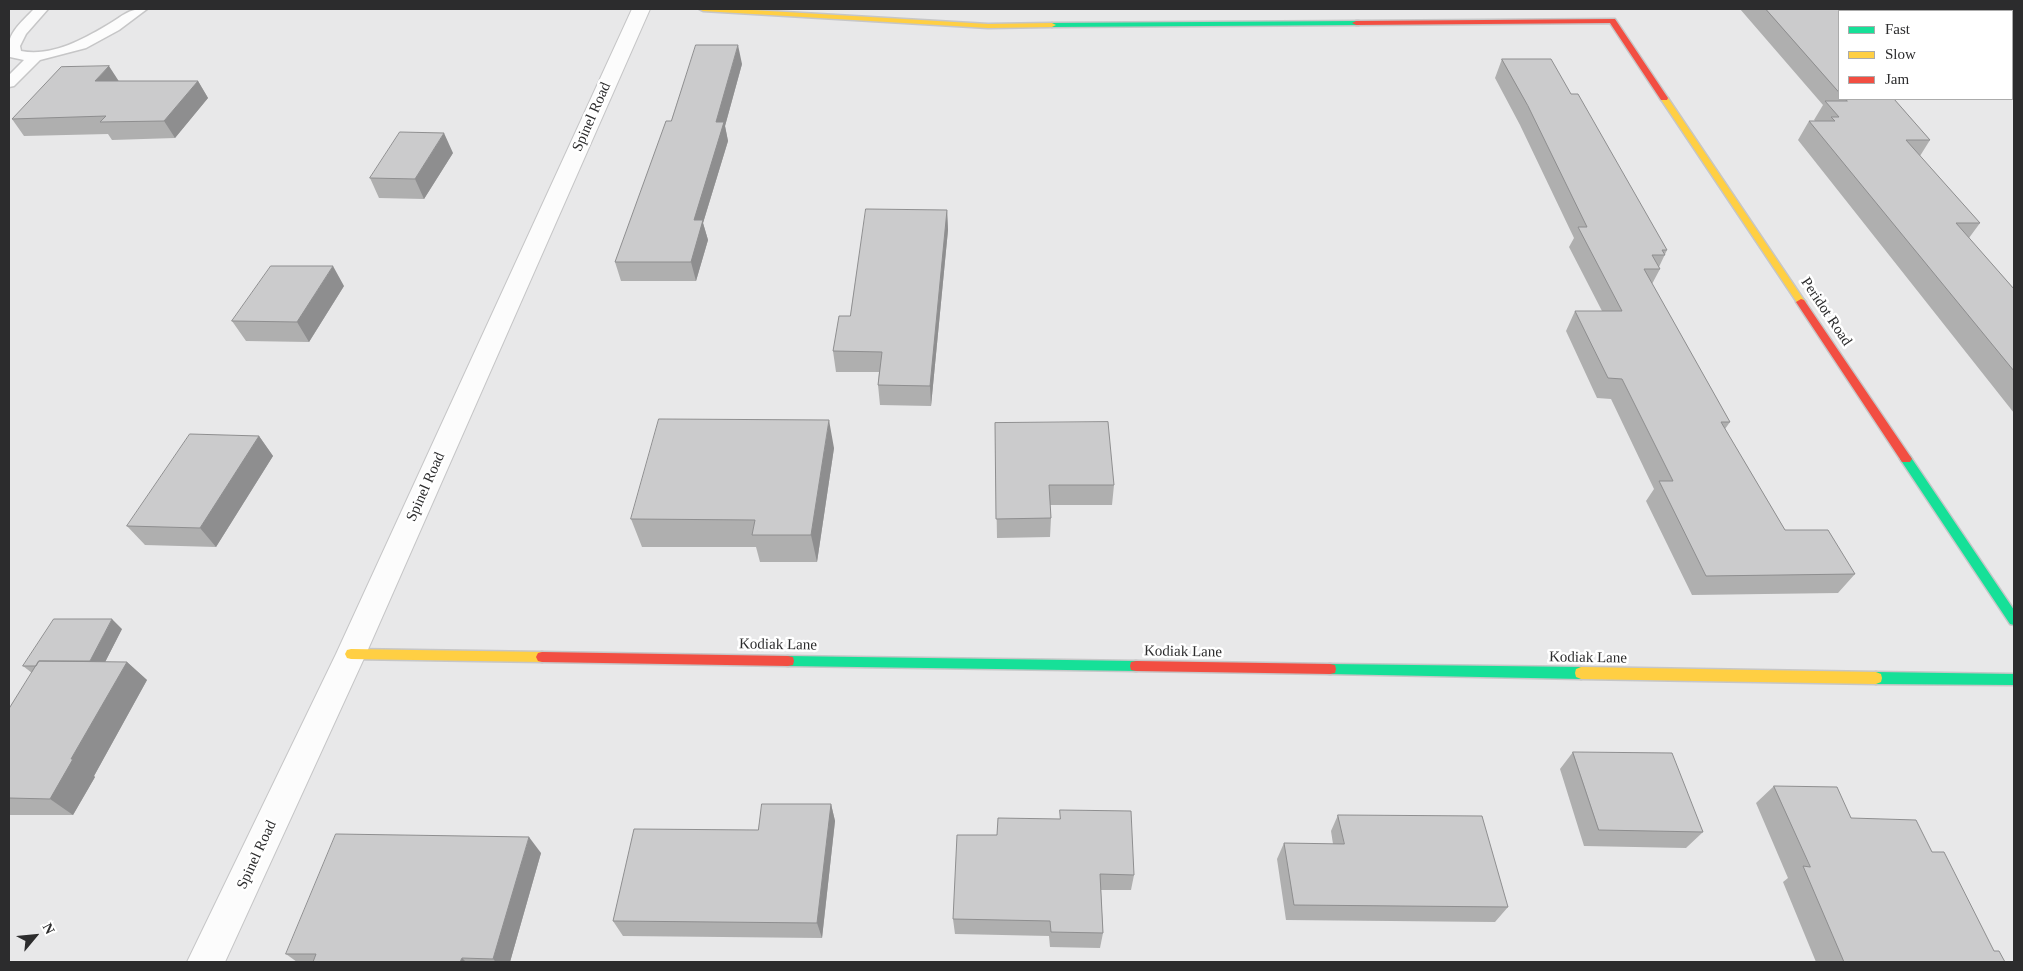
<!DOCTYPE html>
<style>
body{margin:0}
#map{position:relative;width:2023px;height:971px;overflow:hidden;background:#e8e8e9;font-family:"Times New Roman",serif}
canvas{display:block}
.frame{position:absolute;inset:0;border:10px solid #2c2c2d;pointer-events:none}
.legend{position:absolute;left:1838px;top:10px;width:175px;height:90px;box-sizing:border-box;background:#fff;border:1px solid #ababab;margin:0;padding:6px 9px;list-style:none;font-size:15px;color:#2c2c2d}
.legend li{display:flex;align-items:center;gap:10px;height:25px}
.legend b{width:25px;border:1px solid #ababab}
.north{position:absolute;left:10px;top:911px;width:50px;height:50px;-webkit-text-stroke:4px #fff;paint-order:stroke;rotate:62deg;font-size:14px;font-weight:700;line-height:20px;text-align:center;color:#2c2c2d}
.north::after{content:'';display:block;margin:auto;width:18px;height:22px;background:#2c2c2d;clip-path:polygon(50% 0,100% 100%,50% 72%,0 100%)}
</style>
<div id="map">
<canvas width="2023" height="971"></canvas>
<div class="frame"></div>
<ul class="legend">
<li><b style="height:6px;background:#16e098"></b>Fast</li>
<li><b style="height:6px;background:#ffcf43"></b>Slow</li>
<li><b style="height:6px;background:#f24e42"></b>Jam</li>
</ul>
<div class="north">N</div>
</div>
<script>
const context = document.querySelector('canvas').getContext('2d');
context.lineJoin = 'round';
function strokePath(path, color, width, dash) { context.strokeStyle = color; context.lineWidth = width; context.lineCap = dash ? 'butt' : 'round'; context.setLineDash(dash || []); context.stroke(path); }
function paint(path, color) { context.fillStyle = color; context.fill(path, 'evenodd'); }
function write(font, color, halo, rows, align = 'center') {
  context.font = font + ' "Times New Roman",serif'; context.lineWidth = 5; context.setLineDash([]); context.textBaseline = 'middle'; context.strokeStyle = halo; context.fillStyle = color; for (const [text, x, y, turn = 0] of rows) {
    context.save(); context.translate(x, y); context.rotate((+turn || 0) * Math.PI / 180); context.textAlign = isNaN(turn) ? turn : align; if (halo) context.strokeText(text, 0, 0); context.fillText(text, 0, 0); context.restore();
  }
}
const lane = new Path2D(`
 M 34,9 L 48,9 L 26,34 L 20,46 L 21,51 C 52,57 84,39 109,24 C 124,15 129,8 147,9 L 119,30 L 86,48 L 40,60 L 14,86 L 9,87 L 9,75 L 24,60 L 10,57 C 3,36 21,23 34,9 Z`);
const street = new Path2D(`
 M 632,9 L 650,9 L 366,654 L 225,962 L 187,962 L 336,654 Z`);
const fast = new Path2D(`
 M 1356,21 L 1359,21 L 1359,25 L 1052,27 L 1048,25 L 1052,23 Z
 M 1906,455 L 1910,456 L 2014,610 L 2014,625 L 2010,624 L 1900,459 L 1902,456 Z
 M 788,656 L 1136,661 L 1141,662 L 1142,666 L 1141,670 L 1136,671 L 788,666 L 783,665 L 782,661 L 783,657 Z
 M 1330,664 L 1581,667 L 1586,669 L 1587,673 L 1586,677 L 1581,679 L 1330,674 L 1325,673 L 1324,669 L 1325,665 Z
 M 1876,672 L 2014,674 L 2014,685 L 1876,684 L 1871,682 L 1870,678 L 1871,674 Z`);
const slow = new Path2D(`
 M 699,9 L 735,9 L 988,24 L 1052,23 L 1056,25 L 1052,27 L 988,28 L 703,11 Z
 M 1661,96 L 1668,98 L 1804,300 L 1806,302 L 1804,304 L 1798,304 L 1660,98 Z
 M 351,649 L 542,652 L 546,653 L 548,657 L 546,661 L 542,662 L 351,659 L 347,658 L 345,654 L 347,650 Z
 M 1581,667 L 1876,672 L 1881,674 L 1882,678 L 1881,682 L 1876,684 L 1581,679 L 1576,677 L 1575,673 L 1576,669 Z`);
const jam = new Path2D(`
 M 1612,19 L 1615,19 L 1668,98 L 1667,100 L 1661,100 L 1610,23 L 1356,25 L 1352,23 L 1356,21 Z
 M 1801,299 L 1804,300 L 1910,456 L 1912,459 L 1910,462 L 1902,462 L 1796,302 Z
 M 542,652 L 788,656 L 793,657 L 794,661 L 793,665 L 788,666 L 542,662 L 538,661 L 536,657 L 538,653 Z
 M 1136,661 L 1330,664 L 1335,665 L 1336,669 L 1335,673 L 1330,674 L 1136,671 L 1131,670 L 1130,666 L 1131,662 Z`);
const wall = new Path2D(`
 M 1740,9 L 1839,9 L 1839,99 L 1894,99 L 1930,140 L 1920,156 L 1980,223 L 1969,238 L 2014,289 L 2014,413 L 1798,140 L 1809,121 L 1815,121 L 1814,120 L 1823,105 Z
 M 1502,59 L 1571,94 L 1667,250 L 1659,267 L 1660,269 L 1652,284 L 1730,422 L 1725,429 L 1785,530 L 1855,574 L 1838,593 L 1692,595 L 1646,501 L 1654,489 L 1611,399 L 1597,398 L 1566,331 L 1575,311 L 1602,311 L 1569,247 L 1574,238 L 1520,125 L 1495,78 Z
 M 742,64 L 725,126 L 728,141 L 703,223 L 708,240 L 696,281 L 621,281 L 615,262 L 671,121 Z
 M 119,81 L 198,81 L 208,98 L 175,138 L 112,140 L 108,134 L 24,136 L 12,119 Z
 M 453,153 L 424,199 L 379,198 L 370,178 Z
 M 947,210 L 948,230 L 931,406 L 880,405 L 878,385 L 879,372 L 836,372 L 833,351 L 850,316 Z
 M 344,286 L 309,342 L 246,341 L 232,321 Z
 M 995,423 L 1114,485 L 1112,505 L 1050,505 L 1051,518 L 1050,537 L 997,538 Z
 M 259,436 L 273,456 L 216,547 L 145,545 L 127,526 Z
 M 834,448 L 817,562 L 760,562 L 756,547 L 642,547 L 631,519 Z
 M 122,629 L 105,662 L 127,662 L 147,680 L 94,776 L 95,777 L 73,815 L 9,815 L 9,709 L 32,673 L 23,666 Z
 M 1573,752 L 1703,832 L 1686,848 L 1584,846 L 1560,769 Z
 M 1774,786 L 1932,852 L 1994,951 L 2005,962 L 1816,962 L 1783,882 L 1788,878 L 1756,803 Z
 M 831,804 L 835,821 L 822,938 L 623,936 L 613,921 L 758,830 Z
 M 1060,810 L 1134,875 L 1131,890 L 1101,890 L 1103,933 L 1100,948 L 1050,947 L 1049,936 L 955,934 L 953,919 L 1060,819 Z
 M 1338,815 L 1508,907 L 1495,922 L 1286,920 L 1277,859 L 1284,843 L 1333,844 L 1331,831 Z
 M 541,853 L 510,962 L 297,962 L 286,954 Z`);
const shadedWall = new Path2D(`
 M 738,45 L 742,64 L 725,126 L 728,141 L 703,223 L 708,240 L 696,281 L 691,262 L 694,220 L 716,122 Z
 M 109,66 L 120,83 L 95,81 Z
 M 198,81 L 208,98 L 175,138 L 164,121 Z
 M 444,133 L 453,153 L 424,199 L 415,179 Z
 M 947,210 L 948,230 L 931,406 L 930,386 Z
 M 333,266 L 344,286 L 309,342 L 297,322 Z
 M 829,420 L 834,448 L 817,562 L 811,535 Z
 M 259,436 L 273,456 L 216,547 L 200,528 Z
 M 112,619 L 122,629 L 98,676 L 87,667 Z
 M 127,662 L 147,680 L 94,776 L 95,777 L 73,815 L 50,799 L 71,759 Z
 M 831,804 L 835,821 L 822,938 L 817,923 Z
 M 529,837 L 541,853 L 510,962 L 496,962 L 493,959 Z
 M 462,958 L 466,962 L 460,962 Z`);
const building = new Path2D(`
 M 1766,9 L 1839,9 L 1841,11 L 1839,11 L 1839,92 Z
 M 696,45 L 738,45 L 716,122 L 724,122 L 694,220 L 703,220 L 691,262 L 615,262 L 666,121 L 671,121 Z
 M 1502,59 L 1551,59 L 1571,94 L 1578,94 L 1667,250 L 1662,250 L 1665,255 L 1652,255 L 1660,269 L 1644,269 L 1730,422 L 1721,422 L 1785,530 L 1828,530 L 1855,574 L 1706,576 L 1659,481 L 1673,481 L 1622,379 L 1608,378 L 1575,311 L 1622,311 L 1578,227 L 1587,227 L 1528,106 Z
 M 109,66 L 95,81 L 198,81 L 164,121 L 100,122 L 106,116 L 12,119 L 61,67 Z
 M 1845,99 L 1894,99 L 1930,140 L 1906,140 L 1980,223 L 1956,223 L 2014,289 L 2014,371 L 1809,121 L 1835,121 L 1831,117 L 1839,117 L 1825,101 L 1847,101 Z
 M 400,132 L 444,133 L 415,179 L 370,178 Z
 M 866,209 L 947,210 L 930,386 L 878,385 L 882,352 L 833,351 L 839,316 L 850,316 Z
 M 271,266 L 333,266 L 297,322 L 232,321 Z
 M 659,419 L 829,420 L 811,535 L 752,535 L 755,520 L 631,519 Z
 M 1108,422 L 1114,485 L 1049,485 L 1051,518 L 996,519 L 995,423 Z
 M 190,434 L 259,436 L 200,528 L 127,526 Z
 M 54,619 L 112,619 L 90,661 L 39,661 L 36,666 L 23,666 Z
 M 39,661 L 127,662 L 71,759 L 73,759 L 50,799 L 9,798 L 9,709 Z
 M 1573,752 L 1672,753 L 1703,832 L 1599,830 Z
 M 1774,786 L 1837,787 L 1851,818 L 1916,820 L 1932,852 L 1944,852 L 1994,951 L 1999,951 L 2005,962 L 1844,962 L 1803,866 L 1810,867 Z
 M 762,804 L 831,804 L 817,923 L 613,921 L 634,829 L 758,830 Z
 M 1060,810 L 1131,811 L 1134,875 L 1100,874 L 1103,933 L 1051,932 L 1050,921 L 953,919 L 957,835 L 997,835 L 998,818 L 1060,819 Z
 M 1338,815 L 1482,816 L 1508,907 L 1294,905 L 1284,843 L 1344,844 Z
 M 336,834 L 529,837 L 493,959 L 462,958 L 460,962 L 313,962 L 316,954 L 286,954 Z`);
const streetNames = [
 ["Spinel Road",592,117,-66],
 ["Peridot Road",1826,312,56],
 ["Spinel Road",426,487,-66],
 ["Kodiak Lane",778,645,1],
 ["Kodiak Lane",1183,652,1],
 ["Kodiak Lane",1588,658,1],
 ["Spinel Road",257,855,-65]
];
strokePath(lane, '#c6c6c7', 3);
strokePath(street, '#c6c6c7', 2);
strokePath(fast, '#c6c6c7', 3);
strokePath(slow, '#c6c6c7', 3);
strokePath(jam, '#c6c6c7', 3);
paint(lane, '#fcfcfc');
paint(street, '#fcfcfc');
paint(fast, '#16e098');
paint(slow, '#ffcf43');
paint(jam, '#f24e42');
paint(wall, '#afafaf');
paint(shadedWall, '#8e8e8f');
paint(building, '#cbcbcc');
strokePath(building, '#8e8e8f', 1);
write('15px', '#2c2c2d', '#fff', streetNames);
</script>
